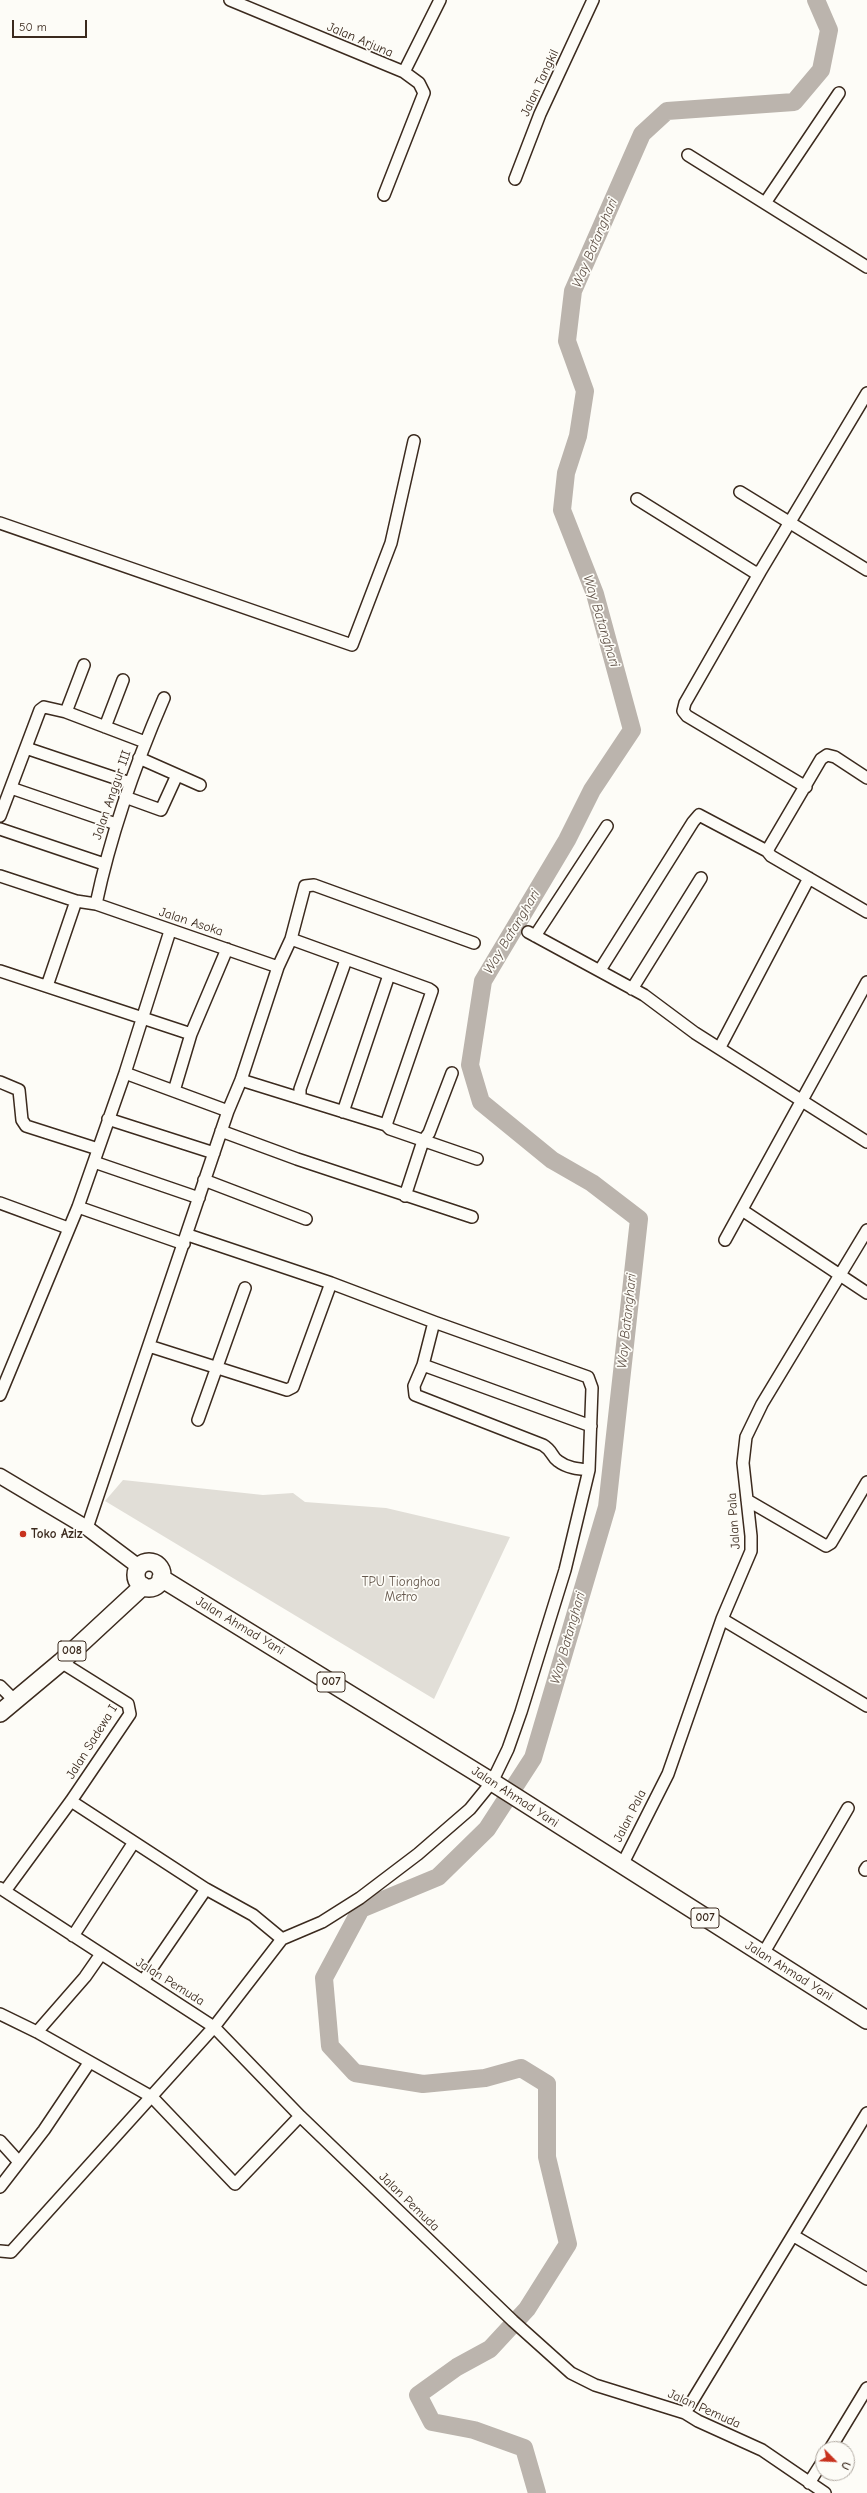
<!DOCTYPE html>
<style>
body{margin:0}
#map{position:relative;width:867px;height:2493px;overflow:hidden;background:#fdfcf7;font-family:"Comic Neue",sans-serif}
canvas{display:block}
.north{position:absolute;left:815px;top:2441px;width:40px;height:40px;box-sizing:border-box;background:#fdfcf7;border:1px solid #afa8a0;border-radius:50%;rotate:114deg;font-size:11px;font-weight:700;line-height:16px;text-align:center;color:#3b2a1e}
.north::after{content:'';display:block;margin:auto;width:14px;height:18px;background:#c8321e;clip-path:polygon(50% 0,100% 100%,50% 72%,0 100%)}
.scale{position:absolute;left:12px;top:20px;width:75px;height:18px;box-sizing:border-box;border:2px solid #3b2a1e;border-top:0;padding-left:5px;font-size:12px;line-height:14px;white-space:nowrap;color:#3b2a1e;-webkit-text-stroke:3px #fdfcf7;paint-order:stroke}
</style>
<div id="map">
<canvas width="867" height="2493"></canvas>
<div class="north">U</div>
<div class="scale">50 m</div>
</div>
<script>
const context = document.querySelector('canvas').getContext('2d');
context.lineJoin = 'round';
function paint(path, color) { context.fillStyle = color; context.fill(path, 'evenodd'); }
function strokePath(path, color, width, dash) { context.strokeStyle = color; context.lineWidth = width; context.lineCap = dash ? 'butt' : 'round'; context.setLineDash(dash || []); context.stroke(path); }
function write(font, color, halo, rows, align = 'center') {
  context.font = font + ' "Comic Neue",sans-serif'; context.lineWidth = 3.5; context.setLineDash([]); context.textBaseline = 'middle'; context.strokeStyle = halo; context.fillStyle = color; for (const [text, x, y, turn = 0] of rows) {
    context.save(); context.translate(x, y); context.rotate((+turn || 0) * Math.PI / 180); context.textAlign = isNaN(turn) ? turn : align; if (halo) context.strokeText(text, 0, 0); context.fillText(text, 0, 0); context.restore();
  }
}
const green = new Path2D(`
 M 123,1480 L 263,1495 L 293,1493 L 305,1502 L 386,1508 L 510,1537 L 434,1699 L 105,1501 Z`);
const river = new Path2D(`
 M 537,2493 L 524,2448 L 474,2430 L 432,2422 L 418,2395 L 457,2367 L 490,2349 L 527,2309 L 568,2244 L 547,2157 L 547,2084 L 521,2068 L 485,2078 L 423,2084 L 355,2073 L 330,2046 L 324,1978 L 361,1909 L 438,1877 L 487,1829 L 533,1758 L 607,1507 L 639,1219 L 592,1183 L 552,1160 L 481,1102 L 470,1065 L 483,981 L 567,840 L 592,790 L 632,730 L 595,594 L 562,510 L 566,473 L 578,436 L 585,391 L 567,341 L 573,291 L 642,134 L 667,111 L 794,102 L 821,70 L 829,30 L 816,0`);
const minor = new Path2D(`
 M 230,0 L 404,72 L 419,83 L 424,93 L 384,195
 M 404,72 L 440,0
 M 688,155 L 867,267
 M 515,179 L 540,114 L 593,0
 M 765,203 L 839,93
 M 740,492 L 867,570
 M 637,499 L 754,572 L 760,572 L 867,393
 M 0,523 L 352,645 L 391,543 L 414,441
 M 760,572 L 685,703 L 683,711 L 687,716 L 806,787
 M 66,712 L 84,665
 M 105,727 L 123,680
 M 26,748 L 130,783
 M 139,758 L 200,785
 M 11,788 L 116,824
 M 125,797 L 161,810 L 177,775
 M 0,816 L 40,710 L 44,707 L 66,712 L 145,742
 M 0,829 L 104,864
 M 767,851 L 821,759 L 827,755 L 835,757 L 867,778
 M 0,876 L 76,901 L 96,904 L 278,967
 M 96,904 C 111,833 135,765 164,698
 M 528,932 L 644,995 L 695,1033 L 867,1142
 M 535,936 L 607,826
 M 291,939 L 429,989 L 432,991 L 386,1125
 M 600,970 L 693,822 L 699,815 L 767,851 L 771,856 L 867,912
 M 0,971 L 191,1034
 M 47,986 L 76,901
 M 632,989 L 701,878
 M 720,1047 L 809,878
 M 125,1073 L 228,1111
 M 241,1080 L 386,1125 L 390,1129 L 477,1159
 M 0,1082 L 19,1090 L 22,1120 L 26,1126 L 98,1149
 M 174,1091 L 191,1034 L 227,949
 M 300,1098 L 300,1089 L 346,960
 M 343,1112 L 389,975
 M 108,1119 L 214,1153
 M 221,1131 L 297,1159 L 472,1217
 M 94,1162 L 199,1198
 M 204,1180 L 306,1219
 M 405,1196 L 423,1141 L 429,1133 L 452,1073
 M 0,1203 L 68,1228
 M 78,1207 L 184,1244
 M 742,1210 L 867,1293
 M 188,1235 L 331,1283 L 434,1322 L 423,1365 L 414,1386 L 415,1395 L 543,1445 C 553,1451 551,1456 558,1461 C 567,1468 578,1469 589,1470
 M 725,1240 L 867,982
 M 149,1346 L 287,1390 L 293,1387 L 331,1283
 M 423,1365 L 591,1426
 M 0,1395 L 78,1207 L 125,1073 L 170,931
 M 198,1420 L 245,1288
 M 747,1500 L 826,1546 L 831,1543 L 867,1482
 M 87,1528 L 228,1111 L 241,1080 L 278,967 L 291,939 L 305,886 L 314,885 L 474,943
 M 722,1619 L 867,1706
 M 0,1686 L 15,1701
 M 71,1801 L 206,1889 L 253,1915 L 282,1939
 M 622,1865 L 668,1774 L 722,1619 L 751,1551 L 751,1536 L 743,1463 L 746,1437 L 762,1404 L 867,1230
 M 865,1870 L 867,1867
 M 0,1888 L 214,2027 L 300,2116 L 513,2321 L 571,2373 L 595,2385 L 685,2413 L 698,2421 L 762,2450 L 825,2493
 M 5,1891 L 71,1801 L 130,1714 L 128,1704 L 61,1662
 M 73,1936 L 134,1842
 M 763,1954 L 848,1808
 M 143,1981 L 206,1889
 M 0,2014 L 37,2032 L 152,2097 L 235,2184 L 300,2116
 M 37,2032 L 85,1977 L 101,1954
 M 0,2141 L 19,2162
 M 0,2187 L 44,2130 L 89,2063
 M 794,2236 L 867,2279
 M 0,2251 L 11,2252 L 214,2027 L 282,1939 L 322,1922 L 360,1898 L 418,1854 L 470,1809 L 492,1782 L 508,1749 L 521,1712 L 565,1570 L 589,1470 L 592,1388 L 588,1377 L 434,1322
 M 685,2413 L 867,2113
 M 830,2449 L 867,2388
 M 809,2483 L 823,2461`);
const tertiary = new Path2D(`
 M 0,1476 L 87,1528 L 139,1567`);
const primary = new Path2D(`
 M136 1575a13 13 0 1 1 26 0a13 13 0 1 1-26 0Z
 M 161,1578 L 492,1782 L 867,2020
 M 0,1713 L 61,1662 L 143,1586`);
const markers = [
 [23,1534,4,"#c8321e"]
];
const shields = [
 [72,1651,28],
 [331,1682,28],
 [705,1918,28]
];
const shieldNames = [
 ["008",72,1651],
 ["007",331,1682],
 ["007",705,1918]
];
const streetNames = [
 ["Jalan Arjuna",360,40,23],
 ["Jalan Tangkil",540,83,-65],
 ["Jalan Anggur III",112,795,-71],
 ["Jalan Asoka",191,922,18],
 ["Jalan Pala",734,1521,-94],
 ["Jalan Ahmad Yani",240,1626,31],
 ["Jalan Sadewa I",92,1742,-58],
 ["Jalan Ahmad Yani",515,1797,33],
 ["Jalan Pala",630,1816,-63],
 ["Jalan Ahmad Yani",789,1971,32],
 ["Jalan Pemuda",170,1982,32],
 ["Jalan Pemuda",409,2202,44],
 ["Jalan Pemuda",704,2409,24]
];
const poiNames = [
 ["Toko Aziz",31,1534]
];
const parkNames = [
 ["TPU Tionghoa",401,1582],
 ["Metro",401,1597]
];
const waterNames = [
 ["Way Batanghari",595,243,-67],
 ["Way Batanghari",601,621,73],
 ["Way Batanghari",512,932,-59],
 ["Way Batanghari",627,1321,-84],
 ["Way Batanghari",568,1638,-74]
];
paint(green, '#e1ded7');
strokePath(river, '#bbb4ad', 18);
strokePath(minor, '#3b2a1e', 14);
strokePath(tertiary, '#3b2a1e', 17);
strokePath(primary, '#3b2a1e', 20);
strokePath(minor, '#fdfcf7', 11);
strokePath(tertiary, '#fdfcf7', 14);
strokePath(primary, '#fdfcf7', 17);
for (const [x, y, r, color] of markers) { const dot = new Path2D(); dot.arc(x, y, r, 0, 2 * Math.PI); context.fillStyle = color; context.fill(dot); strokePath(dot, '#fdfcf7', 1.5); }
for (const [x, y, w] of shields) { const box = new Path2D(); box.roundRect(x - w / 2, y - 10, w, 20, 3); context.fillStyle = '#fdfcf7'; context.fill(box); strokePath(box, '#3b2a1e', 1); }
write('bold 12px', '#3b2a1e', null, shieldNames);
write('13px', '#3b2a1e', '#fdfcf7', streetNames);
write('bold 13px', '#3b2a1e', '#fdfcf7', poiNames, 'left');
write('13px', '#64574c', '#fdfcf7', parkNames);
write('italic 14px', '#615349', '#fdfcf7', waterNames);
</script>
